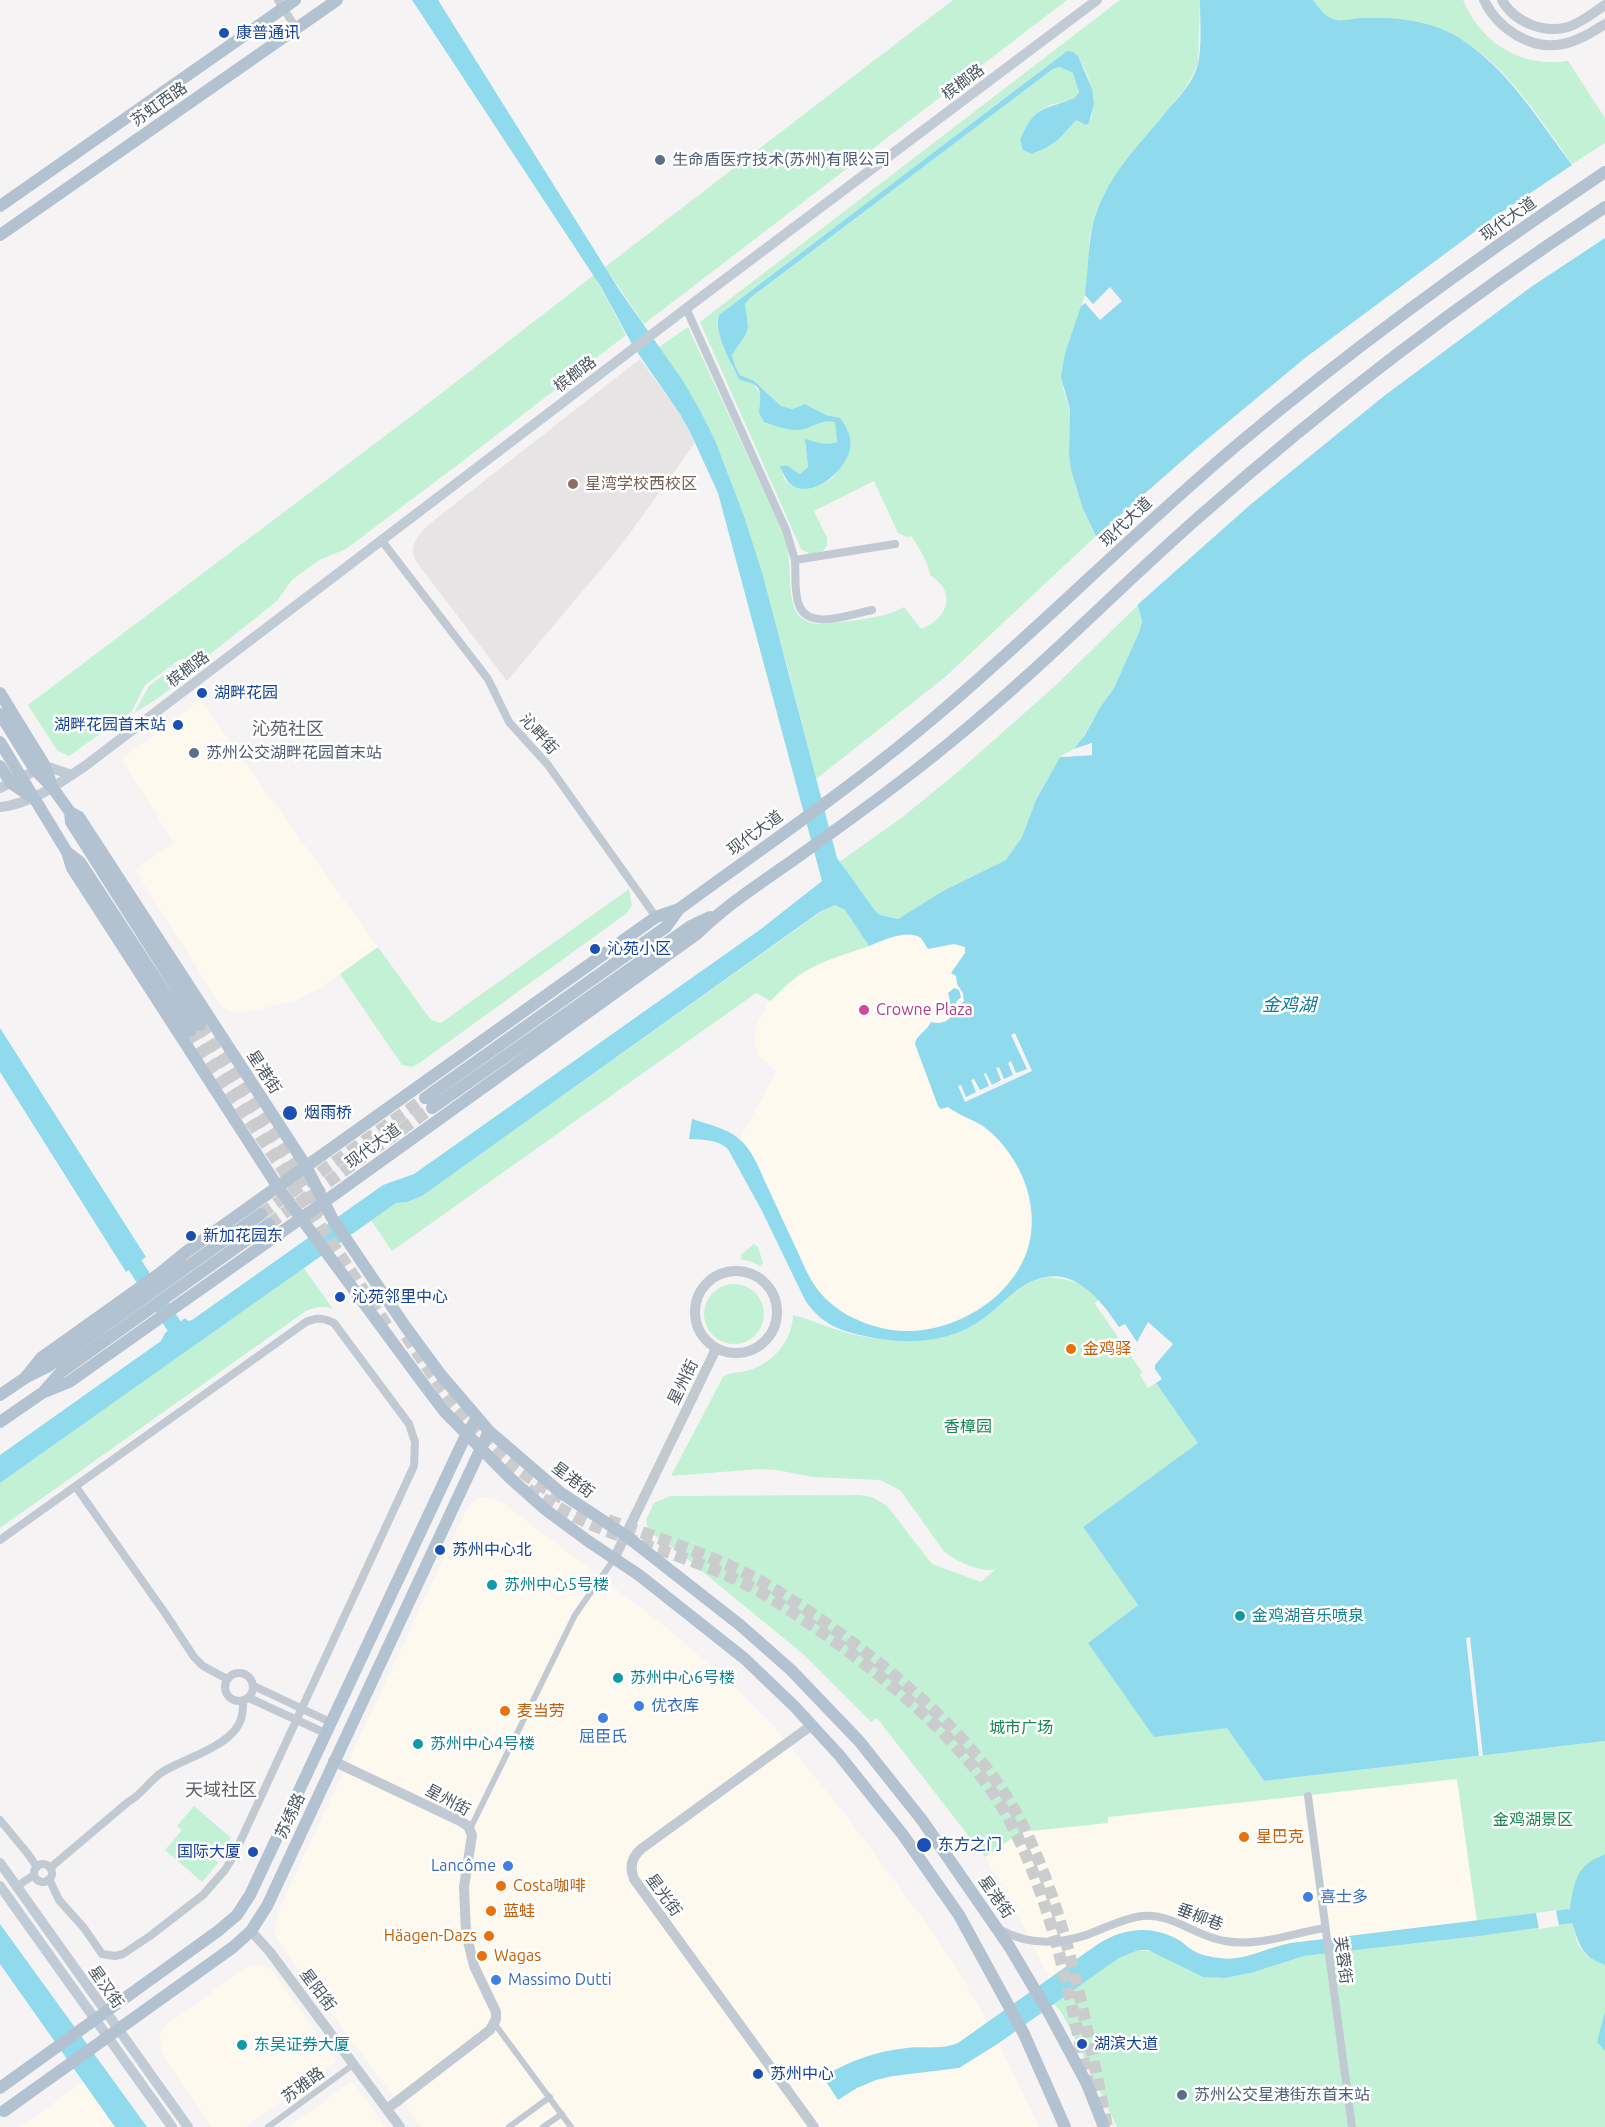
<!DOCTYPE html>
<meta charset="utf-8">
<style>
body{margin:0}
canvas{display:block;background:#f5f3f3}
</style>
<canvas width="1605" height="2127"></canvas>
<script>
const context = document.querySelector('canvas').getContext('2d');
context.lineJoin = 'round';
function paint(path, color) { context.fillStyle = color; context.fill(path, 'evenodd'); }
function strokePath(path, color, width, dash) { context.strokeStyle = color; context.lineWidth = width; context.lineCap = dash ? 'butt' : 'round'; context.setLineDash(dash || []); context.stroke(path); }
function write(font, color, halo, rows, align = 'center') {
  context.font = font + ' Ubuntu,"Noto Sans SC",sans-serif'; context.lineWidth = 5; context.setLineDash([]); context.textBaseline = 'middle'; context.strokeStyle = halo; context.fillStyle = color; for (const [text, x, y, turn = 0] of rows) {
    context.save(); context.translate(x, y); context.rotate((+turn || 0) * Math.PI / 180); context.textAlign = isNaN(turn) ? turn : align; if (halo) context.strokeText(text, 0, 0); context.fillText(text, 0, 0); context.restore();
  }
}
const commercial = new Path2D(`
 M 200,700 L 378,947 L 321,987 L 296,1000 L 265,1008 L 243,1012 L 228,1011 L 220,1004 L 135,870 L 174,843 L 122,759 Z
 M 911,934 L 921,938 L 928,949 L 954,944 L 965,947 L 965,953 L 951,973 L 956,976 L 958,986 L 961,988 L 964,1001 L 957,1009 L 955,1015 L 945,1022 L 938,1024 L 931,1022 L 927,1030 L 916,1039 L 915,1045 L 921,1063 L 944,1107 L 948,1107 L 983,1126 L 996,1137 L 1016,1163 L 1028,1194 L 1031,1232 L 1027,1251 L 1017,1273 L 1010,1282 L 991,1300 L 974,1311 L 953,1322 L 921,1331 L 902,1332 L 875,1327 L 860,1321 L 845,1313 L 823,1296 L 813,1283 L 804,1266 L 757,1165 L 740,1139 L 776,1071 L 758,1055 L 754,1041 L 756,1027 L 767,1005 L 784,986 L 802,972 L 820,963 L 892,937 Z
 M 479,1497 L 492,1498 L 503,1503 L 667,1628 L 734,1686 L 778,1731 L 848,1818 L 931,1930 L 962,1977 L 999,2043 L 1039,2127 L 421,2127 L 402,2100 L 390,2092 L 277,1940 L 274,1931 L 279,1909 L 467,1508 Z
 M 1457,1778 L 1477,1921 L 1291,1943 L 1247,1956 L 1227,1959 L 1201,1954 L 1165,1934 L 1149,1930 L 1104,1940 L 1049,1978 L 1011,1900 L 985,1857 L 1021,1832 L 1107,1823 L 1107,1817 Z
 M 255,1965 L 262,1966 L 272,1970 L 336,2061 L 246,2127 L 212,2127 L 166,2060 L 161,2050 L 160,2036 L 163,2027 L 248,1966 Z
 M 352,2081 L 385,2127 L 288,2127 Z
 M 83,2082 L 115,2127 L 20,2127 Z`);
const education = new Path2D(`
 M 640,359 L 680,414 L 695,443 L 622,544 L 507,681 L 415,560 L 413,552 L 414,544 L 418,536 L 428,525 Z`);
const green = new Path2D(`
 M 953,0 L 1067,0 L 644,324 L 605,267 Z
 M 1120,0 L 1200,0 L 1198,63 L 1193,75 L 1184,90 L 1120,170 L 1105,193 L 1097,210 L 1089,239 L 1088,276 L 1085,295 L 1065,353 L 1063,388 L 1070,409 L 1069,454 L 1071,470 L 1083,509 L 1096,536 L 944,678 L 816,779 L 788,669 L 744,516 L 715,440 L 701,412 L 659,347 L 688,327 L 781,528 C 785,539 788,549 789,560 C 791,578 786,615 809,622 C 819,626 831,623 841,622 C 862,619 885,618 904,607 L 921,629 C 949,618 957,592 930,575 C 928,561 919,548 911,536 L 907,537 L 898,533 L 874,481 L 814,511 L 827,538 L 827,546 L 821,553 L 810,554 L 801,549 L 700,322 ZM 1064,53 L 1076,54 C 1089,73 1097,97 1091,120 L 1082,123 L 1076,119 L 1059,139 L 1036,153 L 1020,143 C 1022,128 1036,110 1051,105 C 1058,102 1067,102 1074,99 C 1082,94 1078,79 1073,73 C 1070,70 1064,68 1060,67 L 1053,69 L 750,298 L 745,304 L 747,327 L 746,334 L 732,355 L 735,366 L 740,375 L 754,381 L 781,406 L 792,409 L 805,404 L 826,415 L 840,418 C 845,424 850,436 851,444 C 851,452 837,475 831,479 C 820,487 797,493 787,482 C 784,480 783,473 781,470 L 791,468 L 800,474 L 808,467 L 805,443 L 834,444 L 837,442 L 835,421 L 828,421 L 799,430 L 767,424 L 759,413 L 761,395 L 753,384 L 737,374 L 732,368 L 717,322 L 719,315 Z
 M 1313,0 L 1463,0 C 1481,43 1521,68 1568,61 L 1605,118 L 1605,143 L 1572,164 C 1539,118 1500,54 1446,32 C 1420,21 1393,17 1365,18 C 1356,18 1346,21 1337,20 C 1327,19 1319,8 1313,0 Z
 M 594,275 L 626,335 L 468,457 L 346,549 L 319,560 L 292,580 L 277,601 L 209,655 L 179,660 L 145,685 L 132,711 L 69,756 L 57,750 L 28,705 L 430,402 Z
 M 1138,605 L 1142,621 L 1140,630 L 1114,688 L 1099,709 L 1080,743 L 1074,749 L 1060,757 L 1036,800 L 1022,837 L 1006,860 L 943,891 L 900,919 L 880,915 L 875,912 L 839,862 L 900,819 L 953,776 L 1054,687 Z
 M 208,660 L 157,699 L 134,713 L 149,686 L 179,663 Z
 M 629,889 L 632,906 L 627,913 L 418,1064 L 412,1067 L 402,1065 L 340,974 L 378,947 L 431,1020 L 441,1023 Z
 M 835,905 L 845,910 L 869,946 C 826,961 803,965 771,1001 L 756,993 L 392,1251 L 371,1220 L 396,1203 L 407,1202 L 422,1196 L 825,909 Z
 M 754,1244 L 758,1247 L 763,1263 L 760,1266 L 752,1262 L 740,1259 L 742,1254 Z
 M 304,1268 L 333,1309 C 323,1305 316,1307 306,1311 L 0,1528 L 0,1483 Z
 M 1048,1277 C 1069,1279 1085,1283 1099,1299 L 1095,1304 L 1142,1372 L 1140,1375 L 1148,1388 L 1156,1383 L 1199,1443 L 1083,1527 L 1138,1605 L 1088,1643 L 1227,1728 L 1264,1781 L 1605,1741 L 1605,1854 L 1597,1857 L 1572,1923 L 1578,1945 L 1587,1956 L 1605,1965 L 1605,2011 L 1597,2042 L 1605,2051 L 1605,2127 L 1117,2127 L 1072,2032 L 1061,2012 L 1054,2004 L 1119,1958 L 1139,1950 L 1153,1952 L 1201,1976 L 1221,1978 L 1251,1973 L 1304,1956 L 1479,1936 L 1457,1779 L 1108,1817 L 1108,1823 L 1021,1832 L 985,1857 L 877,1718 L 871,1722 L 803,1654 L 675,1549 L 648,1531 L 646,1520 L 654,1503 L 670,1496 L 860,1495 L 872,1497 L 887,1506 L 932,1564 L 981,1582 L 996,1569 C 982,1574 953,1560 943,1550 L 900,1490 L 880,1480 L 813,1477 L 777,1470 L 759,1469 L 671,1476 L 723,1377 C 732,1371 745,1373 755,1368 C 776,1360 793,1337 793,1315 C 809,1319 825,1326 841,1331 C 889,1345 940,1346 983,1318 C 1006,1304 1020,1281 1048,1277 Z
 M704 1314a30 30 0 1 1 60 0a30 30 0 1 1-60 0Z
 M 194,1806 L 231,1838 L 214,1859 L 218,1863 L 202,1882 L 165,1850 L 182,1830 L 177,1826 Z`);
const water = new Path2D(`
 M 412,0 L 438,0 L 620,291 L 683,381 L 701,412 L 715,440 L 744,516 L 763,576 L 837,858 L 876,912 L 880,915 L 898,919 L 943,891 L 1006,860 L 1022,837 L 1036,800 L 1060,757 L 1092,755 L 1092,743 L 1074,749 L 1085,735 L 1099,709 L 1114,688 L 1140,630 L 1142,621 L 1137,602 L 1096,536 L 1083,509 L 1071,470 L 1069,454 L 1070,409 L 1061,377 L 1065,353 L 1081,306 L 1085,303 L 1100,320 L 1122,301 L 1110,287 L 1093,304 L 1085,295 C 1090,258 1086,228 1105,193 C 1121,161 1149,134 1171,106 C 1182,94 1194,80 1198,64 C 1202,46 1200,19 1200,0 L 1313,0 C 1319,8 1326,18 1337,20 C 1346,21 1356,18 1364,18 C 1397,17 1433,21 1461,39 C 1524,80 1554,152 1605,204 L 1605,1741 L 1264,1781 L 1227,1728 L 1154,1737 L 1088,1643 L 1138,1605 L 1083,1527 L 1198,1443 L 1156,1383 L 1162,1379 L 1155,1369 L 1155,1365 L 1173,1344 L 1148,1322 L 1137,1342 L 1125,1324 L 1119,1327 C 1093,1288 1061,1256 1015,1292 C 1000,1304 986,1319 968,1328 C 938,1343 902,1344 869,1337 C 840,1331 822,1325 805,1300 L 762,1211 L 728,1149 C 717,1139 704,1140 689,1139 L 692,1119 C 707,1124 726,1128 738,1138 C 752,1149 759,1168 766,1184 C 776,1205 785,1225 795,1246 C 803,1263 810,1283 824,1297 C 837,1311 856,1321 874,1326 C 932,1345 1007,1309 1027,1251 C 1037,1223 1031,1189 1016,1164 C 1008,1150 997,1136 983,1126 C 972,1119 958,1115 948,1107 L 941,1109 L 938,1106 L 915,1044 C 916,1035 927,1031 931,1022 C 951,1027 953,1011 964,1001 L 963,993 L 957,984 L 956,976 L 951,973 L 965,953 L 965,947 L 954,944 L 928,949 L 921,938 C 906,929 884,940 869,946 L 845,910 L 835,905 L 821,911 L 422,1196 L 407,1202 L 396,1203 L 0,1483 L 0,1455 L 161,1341 L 165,1333 L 185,1318 L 188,1321 L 192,1320 L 383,1185 L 414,1174 L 761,929 L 822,881 L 718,493 L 691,434 L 680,414 L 633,346 L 601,287 Z
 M 1067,51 L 1073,52 L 1078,56 L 1092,89 L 1094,104 L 1089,123 L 1086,125 L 1076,120 L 1059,139 L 1046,148 L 1032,154 L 1023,150 L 1020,140 C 1034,105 1045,110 1075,98 L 1079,92 L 1073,73 L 1060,67 L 1053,69 L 750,298 L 745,304 L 748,327 L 746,334 L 732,355 L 735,366 L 740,375 L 754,381 L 781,406 L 792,409 L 805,404 L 826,415 L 840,418 C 846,425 853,439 850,449 C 846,469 816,498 793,486 C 786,482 785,475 780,468 L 781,466 L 788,466 L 800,474 L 808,467 L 805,439 C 815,442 827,446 837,442 L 835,422 C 824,418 810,429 798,430 C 787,430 774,426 764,422 L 759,413 C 761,392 764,385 740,380 C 732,366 713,331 719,315 Z
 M 954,988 L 959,990 L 961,997 L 956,1002 L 955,1011 L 951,1014 L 947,1009 L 950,1001 L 948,993 Z
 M 0,1028 L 146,1257 L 126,1272 L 0,1072 Z
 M 1605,1854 L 1605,1965 C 1581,1956 1580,1946 1572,1923 L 1479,1936 L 1304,1956 L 1251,1973 L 1224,1978 L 1203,1977 L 1148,1950 L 1139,1950 L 1119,1958 L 999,2043 L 959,2068 L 893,2076 L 876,2080 L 857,2088 L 838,2100 L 823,2077 C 848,2061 877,2051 907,2048 C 924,2046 942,2050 958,2043 L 1098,1944 C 1124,1928 1150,1925 1177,1939 C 1183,1942 1187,1947 1192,1950 C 1200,1955 1210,1957 1219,1958 C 1244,1962 1267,1947 1291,1943 L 1570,1909 C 1574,1882 1576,1865 1605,1854 Z
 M 0,1924 L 147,2127 L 115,2127 L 0,1964 Z
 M 1605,2011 L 1605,2051 L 1597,2042 Z`);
const pier = new Path2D(`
 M 1575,163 L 1605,200 L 1605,238 L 1531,287 L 1384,396 L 1250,505 L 1135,607 L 1094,538 L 1199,446 L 1305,358 L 1493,218 Z
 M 1092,743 L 1092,755 L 1060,757 L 1066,753 L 1089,752 L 1089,747 L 1075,752 L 1071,750 Z
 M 1015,1033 L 1032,1071 L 965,1102 L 958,1086 L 961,1085 L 966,1097 L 976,1092 L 971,1080 L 974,1079 L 980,1090 L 989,1086 L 984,1074 L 986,1073 L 992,1085 L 1001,1080 L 996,1068 L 999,1067 L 1004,1079 L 1013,1075 L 1008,1063 L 1011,1061 L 1016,1073 L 1027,1069 L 1011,1035 Z
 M 1470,1637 L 1483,1756 L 1479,1756 L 1466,1638 Z
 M 1556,1910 L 1559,1926 L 1539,1929 L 1536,1913 Z`);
const river = new Path2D(`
 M 135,1265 L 149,1287
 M 163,1308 L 174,1326`);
const primaryTunnel = new Path2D(`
 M 200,1025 L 325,1214
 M 190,1031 L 388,1327
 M 261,1214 L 425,1098
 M 269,1224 L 432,1108
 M 406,1336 C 449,1401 492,1460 562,1498
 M 528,1489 C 549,1503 572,1516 595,1526 C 642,1546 693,1558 739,1581 C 767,1594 791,1611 816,1628 C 882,1674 967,1743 1006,1814 C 1051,1896 1069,1991 1088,2082
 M 608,1520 C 653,1537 700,1551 743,1572 C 772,1586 798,1604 824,1622 C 892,1670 973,1736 1014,1809 C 1066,1902 1085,2022 1107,2126`);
const pedestrian = new Path2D(`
 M 470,1829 L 575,1615 L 614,1559
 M 494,2023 L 571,2127
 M 268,2127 L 354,2064
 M 509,2127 L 550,2097
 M 543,2127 L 562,2114`);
const minor = new Path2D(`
 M 278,0 L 296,28
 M 686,308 L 786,530 L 795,560 L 895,544
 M 382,541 L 488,679 L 509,722 L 548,765 L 656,917
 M 795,560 C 796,574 794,588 798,602 C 806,633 851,614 872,610
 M 76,1487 L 165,1613 L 194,1657 L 203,1666 L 227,1679
 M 0,1540 L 306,1322 C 317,1317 323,1318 334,1323 L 409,1424 L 415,1442 L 414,1466 L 233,1857 L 225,1870 L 203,1895 L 150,1936 L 123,1954 L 115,1956 L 102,1954 L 84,1928 L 59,1900 L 49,1879
 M225 1687a14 14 0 1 1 28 0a14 14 0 1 1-28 0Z
 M 254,1686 L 330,1722
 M 249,1698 L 325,1733
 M 1308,1796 L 1352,2127
 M 0,1820 L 28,1854 L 37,1867
 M34 1873a9 9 0 1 1 18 0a9 9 0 1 1-18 0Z
 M 50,1868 L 128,1802 C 143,1794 150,1779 164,1771 C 187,1757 237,1745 242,1715 C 243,1711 243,1706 243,1701
 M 16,1887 L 34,1875
 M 1001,1930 C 1031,1947 1068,1944 1099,1930 C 1114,1924 1126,1918 1142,1916 C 1173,1913 1196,1937 1225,1941 C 1260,1947 1292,1933 1325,1928`);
const tertiary = new Path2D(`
 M 1484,0 C 1497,28 1531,51 1563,44 C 1579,41 1592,32 1605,24
 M 1502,0 C 1514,22 1544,34 1568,27 C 1581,23 1593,13 1605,5
 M695 1312a41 41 0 1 1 82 0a41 41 0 1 1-82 0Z
 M 614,1559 L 716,1349
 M 812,1725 L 641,1849 C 632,1857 629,1867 634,1879 L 814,2127
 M 333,1761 L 460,1821 L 468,1826 L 472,1835 L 464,1887 L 466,1933 L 474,1966 L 496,2012 L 496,2019 L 490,2030 L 387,2109
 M 251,1931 L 270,1952 L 400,2127`);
const secondary = new Path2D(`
 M 0,788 L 45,766 L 72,775
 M 0,807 C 32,804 59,783 85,766 L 692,304 L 1097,0
 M 0,1863 L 188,2127
 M 0,1886 L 172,2127`);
const primary = new Path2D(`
 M 0,206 L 295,0
 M 0,235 L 337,0
 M 0,693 L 45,766 L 51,783
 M 0,714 L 35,770 L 52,787 L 70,812 L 79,817 L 306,1166 L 332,1218 L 405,1326 L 441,1375 L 489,1431 L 561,1493 L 625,1535 L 740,1625 L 791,1670 L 859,1741 L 922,1820 L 1009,1946 L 1050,2015 L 1087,2084 L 1104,2127
 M 0,742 L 67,852 L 72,868 L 278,1187 L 425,1386 L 445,1412 L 510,1478 L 546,1510 L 588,1541 L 639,1575 L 745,1659 L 795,1707 L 840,1756 L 903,1835 L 959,1915 L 1024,2034 L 1065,2127
 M 0,766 L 11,783 L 30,796
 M 70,812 L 71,822 L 200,1025
 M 67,852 L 80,862 L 190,1031
 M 425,1098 L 666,927 L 679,909
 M 432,1108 L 691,926 L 710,917
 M 25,1378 L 41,1358 L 159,1274 L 186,1252 L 656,917 L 679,909 C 765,846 855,785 936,716 C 1039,629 1134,532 1237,445 C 1354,347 1478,257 1605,172
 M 45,1390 L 61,1372 L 269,1224
 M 0,1395 L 25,1378 L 47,1367 L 261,1214
 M 0,1422 L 42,1393 L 69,1382 L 324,1202 L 697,934 C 727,904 764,881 799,856 C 851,819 904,781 953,740 C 1039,670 1117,589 1200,516 C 1327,404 1463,300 1605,207
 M 0,2088 L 218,1931 L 237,1915 L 250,1895 L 466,1435 L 477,1418
 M 4,2111 L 232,1948 L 251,1931 L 267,1906 L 489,1431`);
const markers = [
 [224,33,6,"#1a4fb4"],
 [660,160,6,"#5c6f8a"],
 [573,484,6,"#8d6e63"],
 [202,693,6,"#1a4fb4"],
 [178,725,6,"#1a4fb4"],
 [194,753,6,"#5c6f8a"],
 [595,949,6,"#1a4fb4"],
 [864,1010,6,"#d1479c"],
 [290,1113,8,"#1a4fb4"],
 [191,1236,6,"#1a4fb4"],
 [340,1297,6,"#1a4fb4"],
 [1071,1349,6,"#e8710a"],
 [440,1550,6,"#1a4fb4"],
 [492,1585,6,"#0f9aa8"],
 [1240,1616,6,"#0f9aa8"],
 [618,1678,6,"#0f9aa8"],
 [639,1706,6,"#3f7fe0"],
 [505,1711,6,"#e8710a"],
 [603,1718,6,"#3f7fe0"],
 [418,1744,6,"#0f9aa8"],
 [1244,1837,6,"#e8710a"],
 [924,1845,8,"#1a4fb4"],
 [253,1852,6,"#1a4fb4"],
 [508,1866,6,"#3f7fe0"],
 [501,1886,6,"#e8710a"],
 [1308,1897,6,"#3f7fe0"],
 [491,1911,6,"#e8710a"],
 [489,1936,6,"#e8710a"],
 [482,1956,6,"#e8710a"],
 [496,1980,6,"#3f7fe0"],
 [1082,2044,6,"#1a4fb4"],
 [242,2045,6,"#0f9aa8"],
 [758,2074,6,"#1a4fb4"],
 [1182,2095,6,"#5c6f8a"]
];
const transitNames = [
 ["康普通讯",236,33],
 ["湖畔花园",214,693],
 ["湖畔花园首末站",166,725,"right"],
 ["沁苑小区",607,949],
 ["烟雨桥",304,1113],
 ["新加花园东",203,1236],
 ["沁苑邻里中心",352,1297],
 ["苏州中心北",452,1550],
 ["东方之门",938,1845],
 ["国际大厦",241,1852,"right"],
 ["湖滨大道",1094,2044],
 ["苏州中心",770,2074]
];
const streetNames = [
 ["槟榔路",963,82,-37],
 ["苏虹西路",159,104,-35],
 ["现代大道",1508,219,-35],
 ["槟榔路",575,374,-37],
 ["现代大道",1126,522,-43],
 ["槟榔路",188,669,-37],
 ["沁畔街",539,734,48],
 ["现代大道",755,833,-36],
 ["星港街",264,1072,57],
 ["现代大道",373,1146,-36],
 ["星州街",683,1382,-64],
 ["星港街",573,1480,37],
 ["星州街",448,1800,28],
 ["苏绣路",290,1816,-65],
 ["星光街",664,1895,54],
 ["星港街",996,1897,55],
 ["垂柳巷",1200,1917,21],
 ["芙蓉街",1343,1960,82],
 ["星汉街",106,1987,55],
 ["星阳街",318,1990,53],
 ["苏雅路",303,2085,-36]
];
const serviceNames = [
 ["生命盾医疗技术(苏州)有限公司",672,160],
 ["苏州公交湖畔花园首末站",206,753],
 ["苏州公交星港街东首末站",1194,2095]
];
const educationNames = [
 ["星湾学校西校区",585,484]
];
const hotelNames = [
 ["Crowne Plaza",876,1010]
];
const foodNames = [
 ["金鸡驿",1083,1349],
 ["麦当劳",517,1711],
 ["星巴克",1256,1837],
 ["Costa咖啡",513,1886],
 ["蓝蛙",503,1911],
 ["Häagen-Dazs",477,1936,"right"],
 ["Wagas",494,1956]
];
const parkNames = [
 ["香樟园",968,1427],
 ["城市广场",1021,1728],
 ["金鸡湖景区",1533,1820]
];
const cultureNames = [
 ["苏州中心5号楼",504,1585],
 ["金鸡湖音乐喷泉",1252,1616],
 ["苏州中心6号楼",630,1678],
 ["苏州中心4号楼",430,1744],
 ["东吴证券大厦",254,2045]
];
const shopNames = [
 ["优衣库",651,1706],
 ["屈臣氏",603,1737,"center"],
 ["Lancôme",496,1866,"right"],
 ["喜士多",1320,1897],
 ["Massimo Dutti",508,1980]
];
const neighbourhoodNames = [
 ["沁苑社区",288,729],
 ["天域社区",221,1790]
];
const waterNames = [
 ["金鸡湖",1289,1005]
];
paint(commercial, '#fdf9ef');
paint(education, '#e6e4e5');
paint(green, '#c3f1d5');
paint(water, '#90daee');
paint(pier, '#f5f3f3');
strokePath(river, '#90daee', 16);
strokePath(primaryTunnel, '#caccce', 12, [12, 6]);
strokePath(pedestrian, '#c1cad2', 6);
strokePath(minor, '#c1cad2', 8);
strokePath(tertiary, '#c1cad2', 10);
strokePath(secondary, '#c1cbd6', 10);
strokePath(primary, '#b3c2d1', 12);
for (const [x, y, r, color] of markers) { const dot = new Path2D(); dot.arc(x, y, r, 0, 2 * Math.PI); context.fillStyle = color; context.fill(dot); strokePath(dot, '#fff', 2); }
write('16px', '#164399', '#fff', transitNames, 'left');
write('16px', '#4a5661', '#fff', streetNames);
write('16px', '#4e5e75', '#fff', serviceNames, 'left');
write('16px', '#785e54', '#fff', educationNames, 'left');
write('16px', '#b23c85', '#fff', hotelNames, 'left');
write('16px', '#c56008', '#fff', foodNames, 'left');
write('16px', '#17864f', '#fff', parkNames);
write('16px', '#0d838f', '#fff', cultureNames, 'left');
write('16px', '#366cbe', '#fff', shopNames, 'left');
write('18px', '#5f6368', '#fff', neighbourhoodNames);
write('italic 18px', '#0c7c9b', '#fff', waterNames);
</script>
